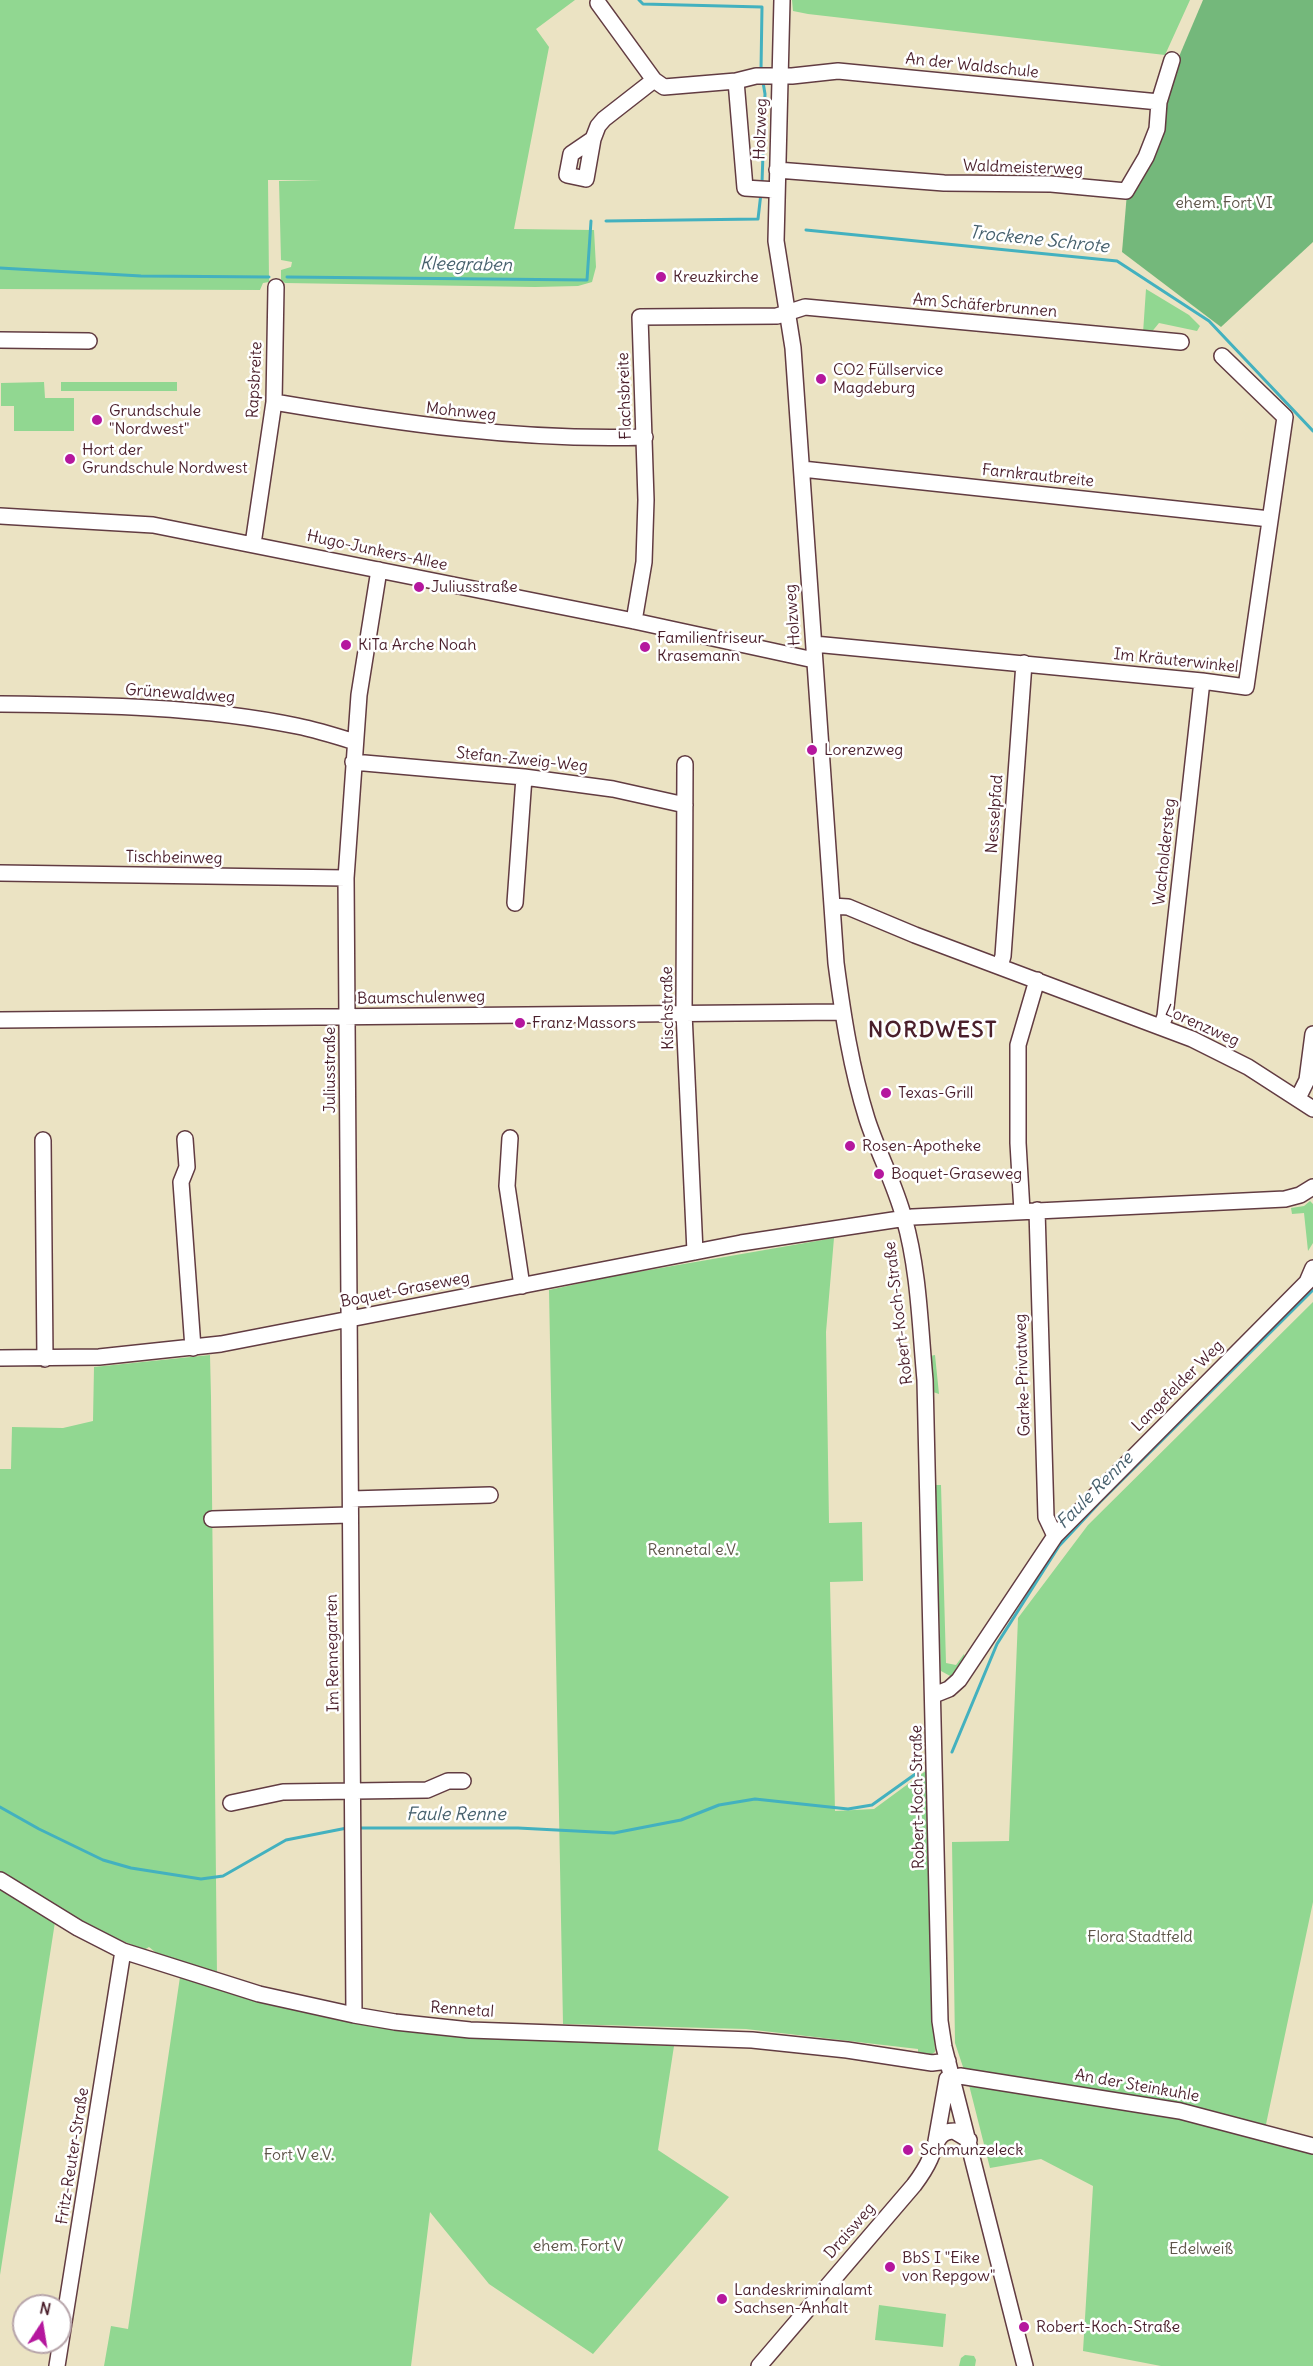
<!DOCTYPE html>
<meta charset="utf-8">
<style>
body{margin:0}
#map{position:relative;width:1313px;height:2366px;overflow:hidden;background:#ebe3c3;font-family:Delius,sans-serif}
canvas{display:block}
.north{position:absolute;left:12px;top:2294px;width:60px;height:60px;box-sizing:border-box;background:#fff;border:2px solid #b7a5aa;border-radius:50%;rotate:12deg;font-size:16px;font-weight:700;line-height:24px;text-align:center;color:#4a1f2b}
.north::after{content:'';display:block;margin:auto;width:21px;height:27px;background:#b5179e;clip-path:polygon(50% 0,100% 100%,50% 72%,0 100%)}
</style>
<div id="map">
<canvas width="1313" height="2366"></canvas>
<div class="north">N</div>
</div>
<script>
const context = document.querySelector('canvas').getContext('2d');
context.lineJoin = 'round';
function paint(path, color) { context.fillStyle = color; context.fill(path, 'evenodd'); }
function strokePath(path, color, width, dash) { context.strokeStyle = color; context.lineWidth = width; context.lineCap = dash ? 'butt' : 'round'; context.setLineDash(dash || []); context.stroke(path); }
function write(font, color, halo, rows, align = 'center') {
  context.font = font + ' Delius,sans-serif'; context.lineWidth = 5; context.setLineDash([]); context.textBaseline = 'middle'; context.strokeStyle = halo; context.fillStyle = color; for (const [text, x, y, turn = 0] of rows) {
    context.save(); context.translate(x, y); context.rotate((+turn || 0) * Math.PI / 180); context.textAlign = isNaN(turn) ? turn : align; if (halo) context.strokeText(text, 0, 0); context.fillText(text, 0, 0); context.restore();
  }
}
const green = new Path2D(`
 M 0,0 L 575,0 L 536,29 L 549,47 L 514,229 L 594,230 L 596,267 L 592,282 L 578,286 L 535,287 L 285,283 L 281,280 L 281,270 L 291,267 L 292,262 L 281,260 L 279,181 L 322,180 L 268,180 L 269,282 L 263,283 L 260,290 L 0,289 Z
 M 792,0 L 1190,0 L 1165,55 L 808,14 L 793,11 Z
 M 1146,289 L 1189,315 L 1200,326 L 1197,331 L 1159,323 L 1150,334 L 1143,333 Z
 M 44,382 L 45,398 L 74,398 L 74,431 L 14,431 L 14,406 L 1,406 L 1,383 Z
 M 61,382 L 177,382 L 177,391 L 61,391 Z
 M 1310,1201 L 1313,1204 L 1313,1243 L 1308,1251 L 1304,1213 L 1292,1214 L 1291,1208 L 1304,1206 Z
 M 834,1238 L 826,1332 L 829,1523 L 862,1522 L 863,1581 L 830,1582 L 835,1811 L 874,1809 L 927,1770 L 935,2052 L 929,2056 L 918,2054 L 918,2049 L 746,2029 L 563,2024 L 549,1290 L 609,1277 Z
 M 1313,1302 L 1313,1902 L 1265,2129 L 965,2073 L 955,2043 L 952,1842 L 1009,1841 L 1018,1618 L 1088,1525 Z
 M 210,1355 L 211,1397 L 217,1976 L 160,1956 L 149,1947 L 144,1950 L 99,1931 L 46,1902 L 0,1871 L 0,1469 L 11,1469 L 12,1427 L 63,1428 L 93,1421 L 94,1367 Z
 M 935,1355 L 939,1394 L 933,1392 L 930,1356 Z
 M 935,1485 L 941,1485 L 946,1663 L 956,1665 L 964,1654 L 966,1662 L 952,1677 L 941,1671 Z
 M 0,1888 L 55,1922 L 0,2275 Z
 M 180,1977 L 384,2026 L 479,2038 L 674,2046 L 658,2150 L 729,2197 L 593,2354 L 489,2284 L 430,2212 L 411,2366 L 104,2366 L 111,2326 L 128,2329 Z
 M 968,2081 L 1170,2113 L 1313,2151 L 1313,2366 L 1161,2366 L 1083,2351 L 1093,2186 L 1041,2159 L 990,2168 Z
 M 879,2305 L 946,2314 L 943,2347 L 875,2340 Z
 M 965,2355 L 974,2356 L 976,2360 L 975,2366 L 959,2366 L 961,2358 Z`);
const forest = new Path2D(`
 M 1203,0 L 1313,0 L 1313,242 L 1221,327 L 1122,252 L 1127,193 L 1178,59 Z`);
const stream = new Path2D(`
 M 639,0 L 643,4 L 762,7 L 761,70
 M 762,183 L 765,94 L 763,82
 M 606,221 L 758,219 L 761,193
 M 806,230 L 1117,261 L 1209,321 L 1313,431
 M 0,268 L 141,276 L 269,277
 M 287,277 L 587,280 L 591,221
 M 952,1752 L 997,1644 L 1059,1546 L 1100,1502 L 1313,1290
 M 0,1807 L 39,1829 L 103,1860 L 131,1868 L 201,1879 L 223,1876 L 286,1840 L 347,1828
 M 357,1828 L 518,1828 L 614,1833 L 681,1820 L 719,1805 L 755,1799 L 848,1809 L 872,1805 L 921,1770`);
const minor = new Path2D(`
 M 782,0 L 776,241 L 793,348 L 836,963 C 843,1016 851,1068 867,1119 C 878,1153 895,1184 904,1218 C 919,1270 920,1327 925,1380 L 940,2021 L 944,2047 L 1025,2366
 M 598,3 L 654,80 L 664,87 L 736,81 L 756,76 L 792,76 L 838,71 L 1159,102
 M 736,81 L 745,188 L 777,190
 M 593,139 L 586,179 L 567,175 L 571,154 L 593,139 L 598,126 L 604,119 L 654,80
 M 777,170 L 944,183 L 1051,184 L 1126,191 L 1146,157 L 1157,129 L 1159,102 L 1172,60
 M 0,340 L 89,341
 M 274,402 C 399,423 518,441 645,437
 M 802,469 L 1270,519
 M 0,516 L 153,525 L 634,621 L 814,660
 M 253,544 L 274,402 L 276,287
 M 634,621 L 644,562 L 646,500 L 640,317 L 777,316 L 805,307 L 1181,342
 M 814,644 L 1202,681 L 1246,687 L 1285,417 L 1222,356
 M 0,704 C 98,705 202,706 297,726 C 317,730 336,736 355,742
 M 353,762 L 524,777 L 613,789 L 685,805
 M 685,764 L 684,1013 L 695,1252
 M 0,873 L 346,878
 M 515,903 L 524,777
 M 832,906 L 848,907 L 915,935 L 1192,1039 L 1248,1067 L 1313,1109
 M 1000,966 L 1003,956 L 1024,663
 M 0,1020 L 842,1012
 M 1161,1027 L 1165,1016 L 1202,681
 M 1298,1098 L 1307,1080 L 1313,1034
 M 510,1138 L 507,1186 L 522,1286
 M 185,1139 L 187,1167 L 181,1182 L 193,1348
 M 43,1140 L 45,1359
 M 1037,1210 L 1046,1517 L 1055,1536
 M 1022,1211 L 1018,1143 L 1018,1045 L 1037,980
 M 0,1358 L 99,1357 L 221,1344 L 741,1243 L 913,1217 L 1285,1199 L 1300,1195 L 1313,1187
 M 351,1499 L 490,1495
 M 212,1519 L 349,1515
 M 934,1695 L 949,1689 L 959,1680 L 1055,1536 L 1307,1282 L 1313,1268
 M 231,1803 L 283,1792 L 427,1790 L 448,1781 L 463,1781
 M 0,1880 L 78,1928 L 123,1951 L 259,1994 L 354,2015 L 395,2022 L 470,2030 L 752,2040 L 847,2050 L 932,2063 L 948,2061
 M 354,2015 L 346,878 L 359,695 L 379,570
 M 936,2141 L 947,2079 L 960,2076 L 1180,2111 L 1313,2146
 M 57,2366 L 123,1951
 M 759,2366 L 914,2185 C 920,2177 926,2168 930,2159 C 936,2146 937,2131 954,2131 L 969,2140`);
const markers = [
 [661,277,6,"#b5179e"],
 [821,379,6,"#b5179e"],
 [97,420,6,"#b5179e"],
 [70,459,6,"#b5179e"],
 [419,587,6,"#b5179e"],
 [346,645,6,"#b5179e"],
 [645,647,6,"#b5179e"],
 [812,750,6,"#b5179e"],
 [520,1023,6,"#b5179e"],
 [886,1093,6,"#b5179e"],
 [850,1146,6,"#b5179e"],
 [879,1174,6,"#b5179e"],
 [908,2150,6,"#b5179e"],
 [890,2267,6,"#b5179e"],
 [722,2299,6,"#b5179e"],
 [1024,2327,6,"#b5179e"]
];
const streetNames = [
 ["An der Waldschule",972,66,6],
 ["Holzweg",761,129,-88],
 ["Waldmeisterweg",1023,168,2],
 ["Am Schäferbrunnen",985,306,5],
 ["Rapsbreite",255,380,-87],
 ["Flachsbreite",625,396,-92],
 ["Mohnweg",461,412,6],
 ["Farnkrautbreite",1038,476,6],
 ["Hugo-Junkers-Allee",377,551,12],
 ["Holzweg",793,615,-94],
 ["Im Kräuterwinkel",1176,661,6],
 ["Grünewaldweg",180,694,4],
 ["Stefan-Zweig-Weg",522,760,6],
 ["Nesselpfad",995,814,-86],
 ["Wacholdersteg",1165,852,-84],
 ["Tischbeinweg",174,858,1],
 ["Baumschulenweg",421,998,-1],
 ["Kischstraße",668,1008,-91],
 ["Lorenzweg",1202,1026,24],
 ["Juliusstraße",330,1070,-90],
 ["Boquet-Graseweg",405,1290,-11],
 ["Robert-Koch-Straße",899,1313,-97],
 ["Garke-Privatweg",1023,1375,-92],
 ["Langefelder Weg",1178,1386,-45],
 ["Im Rennegarten",333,1653,-91],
 ["Robert-Koch-Straße",918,1797,-91],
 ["Rennetal",462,2010,4],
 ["An der Steinkuhle",1137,2086,10],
 ["Fritz-Reuter-Straße",73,2156,-81],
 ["Draisweg",850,2231,-49]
];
const parkNames = [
 ["ehem. Fort VI",1224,203],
 ["Rennetal e.V.",693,1550],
 ["Flora Stadtfeld",1140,1937],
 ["Fort V e.V.",299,2155],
 ["ehem. Fort V",578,2246],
 ["Edelweiß",1201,2249]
];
const poiNames = [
 ["Kreuzkirche",673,277],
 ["CO2 Füllservice",833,370],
 ["Magdeburg",833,388],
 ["Grundschule",109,411],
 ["\"Nordwest\"",109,429],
 ["Hort der",82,450],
 ["Grundschule Nordwest",82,468],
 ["Juliusstraße",431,587],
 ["Familienfriseur",657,638],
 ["Krasemann",657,656],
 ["KiTa Arche Noah",358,645],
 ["Lorenzweg",824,750],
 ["Franz Massors",532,1023],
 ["Texas-Grill",898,1093],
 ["Rosen-Apotheke",862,1146],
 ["Boquet-Graseweg",891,1174],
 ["Schmunzeleck",920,2150],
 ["BbS I \"Eike",902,2258],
 ["von Repgow\"",902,2276],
 ["Landeskriminalamt",734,2290],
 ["Sachsen-Anhalt",734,2308],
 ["Robert-Koch-Straße",1036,2327]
];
const waterNames = [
 ["Trockene Schrote",1039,240,6],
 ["Kleegraben",466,265,1],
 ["Faule Renne",1095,1491,-45],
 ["Faule Renne",456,1815]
];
const districtNames = [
 ["NORDWEST",933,1031]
];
paint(green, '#91d791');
paint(forest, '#74b87b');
strokePath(stream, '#43b1bf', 3);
strokePath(minor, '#623c42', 18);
strokePath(minor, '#fff', 15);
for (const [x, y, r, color] of markers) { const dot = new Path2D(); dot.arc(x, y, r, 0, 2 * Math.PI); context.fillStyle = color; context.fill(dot); strokePath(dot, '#fff', 2); }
write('16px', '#4a1f2b', '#fff', streetNames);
write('16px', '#5f564a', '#fff', parkNames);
write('16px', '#4a1f2b', '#fff', poiNames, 'left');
write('italic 18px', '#47616e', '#fff', waterNames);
context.letterSpacing = '1.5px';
write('bold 22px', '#4a1f2b', '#fff', districtNames);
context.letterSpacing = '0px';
</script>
